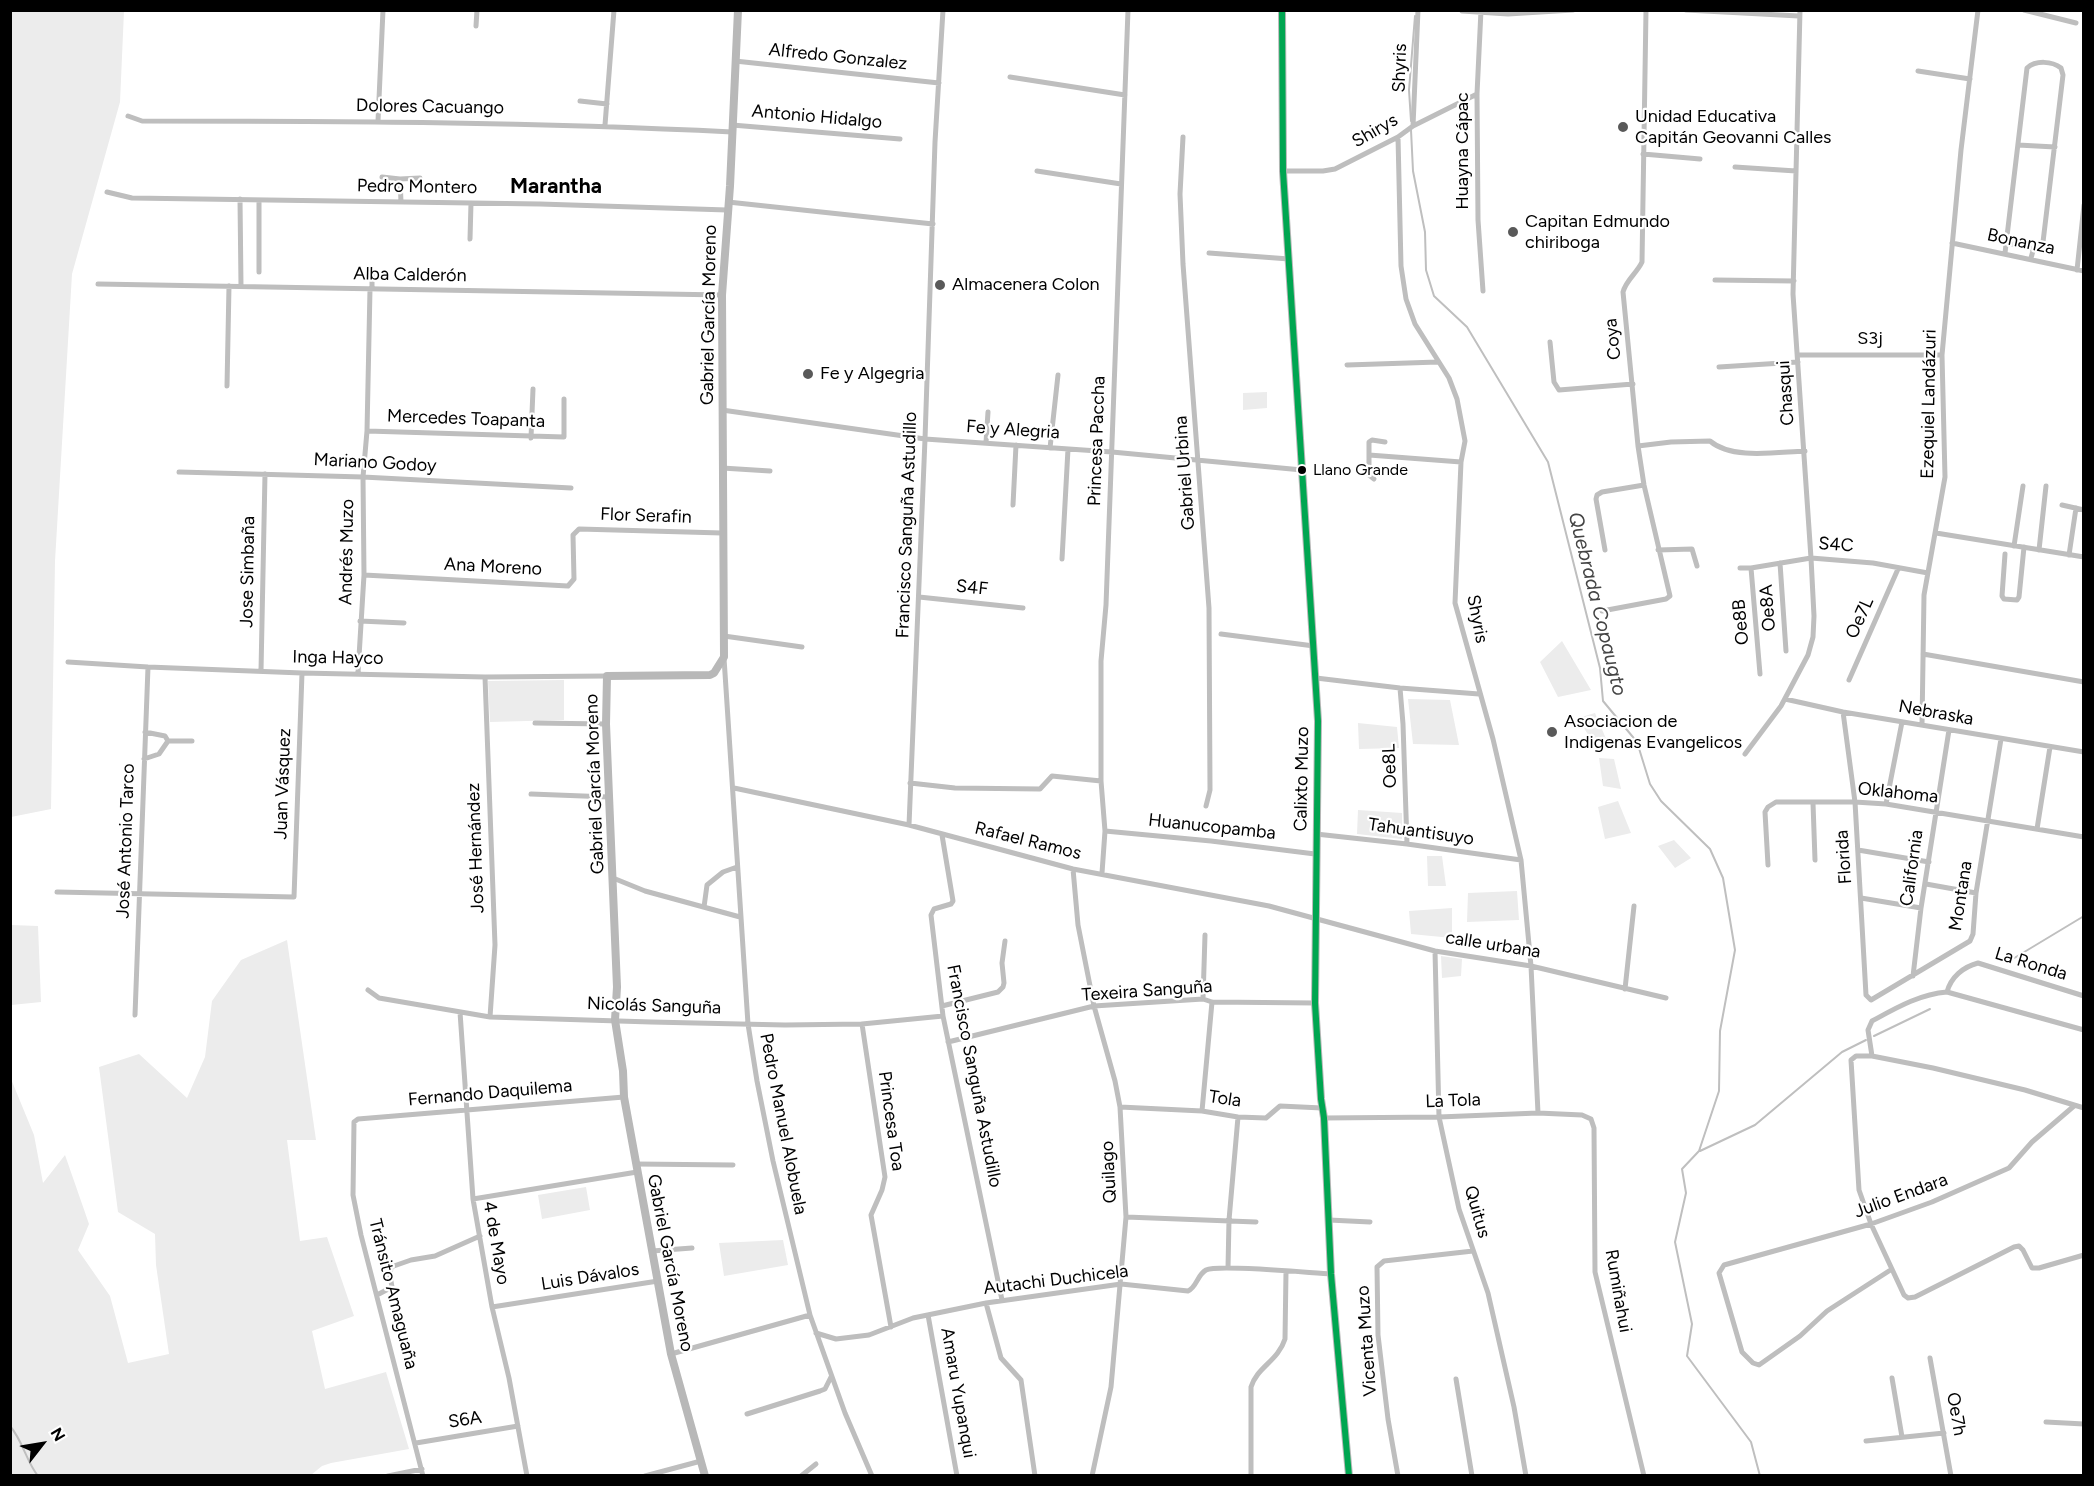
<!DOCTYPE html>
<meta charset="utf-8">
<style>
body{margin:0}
#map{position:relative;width:2094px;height:1486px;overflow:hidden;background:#fff;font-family:Figtree,sans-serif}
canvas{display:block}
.frame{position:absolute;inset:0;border:12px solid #000;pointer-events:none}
.north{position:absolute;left:12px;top:1414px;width:60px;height:60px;-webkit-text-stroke:4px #fff;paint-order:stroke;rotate:59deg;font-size:16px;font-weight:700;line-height:24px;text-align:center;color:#000}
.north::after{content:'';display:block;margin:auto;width:21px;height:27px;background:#000;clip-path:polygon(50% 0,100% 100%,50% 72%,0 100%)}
</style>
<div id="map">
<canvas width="2094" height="1486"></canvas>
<div class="frame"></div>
<div class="north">N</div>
</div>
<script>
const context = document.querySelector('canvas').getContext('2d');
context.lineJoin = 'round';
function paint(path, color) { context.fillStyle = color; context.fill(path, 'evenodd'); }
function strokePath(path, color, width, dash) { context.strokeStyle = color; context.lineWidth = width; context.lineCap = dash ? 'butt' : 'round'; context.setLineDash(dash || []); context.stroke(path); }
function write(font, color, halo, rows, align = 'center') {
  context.font = font + ' Figtree,sans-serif'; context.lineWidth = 4.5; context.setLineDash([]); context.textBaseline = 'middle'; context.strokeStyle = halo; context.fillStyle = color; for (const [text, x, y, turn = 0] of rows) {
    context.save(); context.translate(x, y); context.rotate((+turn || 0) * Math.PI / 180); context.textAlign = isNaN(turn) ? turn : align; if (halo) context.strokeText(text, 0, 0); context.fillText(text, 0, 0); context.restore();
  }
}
const green = new Path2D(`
 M 11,10 L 124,11 L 120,102 L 72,274 L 55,561 L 51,809 L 11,817 Z
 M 1267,392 L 1267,408 L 1243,410 L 1243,393 Z
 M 1562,641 L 1591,690 L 1558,697 L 1540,662 Z
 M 564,680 L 564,720 L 490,722 L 488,681 Z
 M 1408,699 L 1450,700 L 1459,745 L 1413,744 Z
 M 1595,713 L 1607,741 L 1593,743 L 1578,718 Z
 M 1358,723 L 1397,727 L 1399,748 L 1359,749 Z
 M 1599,758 L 1614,759 L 1621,789 L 1603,786 Z
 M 1618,801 L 1631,833 L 1605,839 L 1598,807 Z
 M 1358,810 L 1402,813 L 1402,839 L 1357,834 Z
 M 1674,840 L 1691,858 L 1675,868 L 1658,846 Z
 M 1427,856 L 1442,856 L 1446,886 L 1428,886 Z
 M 1517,891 L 1519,920 L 1467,922 L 1468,893 Z
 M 1452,908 L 1452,938 L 1411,934 L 1409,911 Z
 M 11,925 L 38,926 L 41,1002 L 11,1005 Z
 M 287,940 L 316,1140 L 287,1140 L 300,1241 L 327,1237 L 354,1316 L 312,1331 L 325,1389 L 386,1372 L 409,1449 L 331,1463 L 322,1466 L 311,1475 L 11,1475 L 11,1079 L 34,1135 L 43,1183 L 65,1155 L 89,1224 L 78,1250 L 110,1296 L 128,1363 L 169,1354 L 156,1265 L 155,1234 L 118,1212 L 99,1067 L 139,1054 L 187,1098 L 205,1057 L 212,1001 L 241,960 Z
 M 1441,956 L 1462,959 L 1461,976 L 1442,978 Z
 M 586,1187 L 590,1210 L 542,1219 L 538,1195 Z
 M 783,1240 L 788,1265 L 724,1276 L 719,1243 Z`);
const stream = new Path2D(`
 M 1411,121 L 1409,90 L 1415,16
 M 1411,130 L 1413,171 L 1425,232 L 1426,270 L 1434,296 L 1467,327 L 1548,462 L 1600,668 L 1603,701 L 1637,742 L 1650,784 L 1661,801 L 1710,849 L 1723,878 L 1735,950 L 1720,1031 L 1719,1091 L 1699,1151 L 1682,1169 L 1686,1193 L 1675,1242 L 1692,1324 L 1687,1356 L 1751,1442 L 1760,1476
 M 2006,963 L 2084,916
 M 1874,1036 L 1930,1009
 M 1700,1151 L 1755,1125 L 1842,1052 L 1866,1040
 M 10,1426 C 23,1441 26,1461 38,1476`);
const street = new Path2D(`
 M 1481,10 L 1477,94 L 1478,220 L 1483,291
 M 1686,10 L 1799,16
 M 2024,10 L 2076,23
 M 1462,11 L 1508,14 L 1573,10
 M 476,26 L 477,10
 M 735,61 L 939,83
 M 1918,71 L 1970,79
 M 1010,77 L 1125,95
 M 580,101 L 607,104
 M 128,116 L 142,121 C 339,121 535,122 732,132
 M 378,121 L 383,10
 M 605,125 L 614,10
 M 732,125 L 900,139
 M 1413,126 L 1418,10
 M 1183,137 L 1180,194 L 1183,264 L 1209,608 L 1210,790 L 1206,806
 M 1398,137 L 1401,266 L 1406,299 L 1415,324 L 1449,378 L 1457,399 L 1465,441 L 1461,462 L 1455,603 L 1493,739 L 1521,860 L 1531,966 L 1538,1113
 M 2018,145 L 2055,147
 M 1643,154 L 1700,159
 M 1735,167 L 1796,171
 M 1037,171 L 1121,184
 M 1283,171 L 1323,171 L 1335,169 L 1398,137 L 1413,126 L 1477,94
 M 382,177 L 400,179
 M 107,192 L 132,198 L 540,204 L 727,210
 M 240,199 L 241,286
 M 401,202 L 400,179 L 420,178
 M 728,202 L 933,224
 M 470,239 L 471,203
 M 1952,243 L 2084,271
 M 2008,243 L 2032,249
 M 1209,253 L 1289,259
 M 2005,253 L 2027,68 C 2036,60 2052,61 2061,68 L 2063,75 L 2043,242 L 2041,247 L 2034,247 L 2031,258
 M 2077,270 L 2084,205
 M 259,272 L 259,200
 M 1715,280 L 1794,281
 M 98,284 L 722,295
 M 372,289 L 372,275
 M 1550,342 L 1554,382 L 1559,390 L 1633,384
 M 1798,355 L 1942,355
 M 1347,365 L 1438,362
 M 1719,367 L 1798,362
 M 227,386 L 229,286
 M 722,410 L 925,439 L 1112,452 L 1302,470
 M 367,431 L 564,437 L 564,399
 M 531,438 L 533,389
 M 986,443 L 988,412
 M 1638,446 L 1671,442 L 1710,441 C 1732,460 1777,452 1805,451
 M 1050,448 L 1058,375
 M 1369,455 L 1461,462
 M 722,468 L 770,471
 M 179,472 L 363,477 L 571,488
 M 1374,479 L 1369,475 L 1369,442 L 1372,440 L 1385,442
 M 1013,505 L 1016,445
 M 2062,505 L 2084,510
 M 1936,533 L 2084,557
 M 2014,546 L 2023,486
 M 1605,550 L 1596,499 L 1597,495 L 1602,492 L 1644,485
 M 1658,550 L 1692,549 L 1697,566
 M 2039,550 L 2046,486
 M 2005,554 L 2002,596 L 2004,599 L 2017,600 L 2019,597 L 2024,547
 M 2069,555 L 2076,508
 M 1062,559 L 1068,449
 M 1780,563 L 1786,651
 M 1740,568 L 1751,568 L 1811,558 L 1873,563 L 1928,573
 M 1751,568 L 1760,674
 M 364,575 L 568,586 L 574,579 L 573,535 L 579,529 L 722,533
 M 919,597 L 1023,608
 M 1602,611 L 1666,599 L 1670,596 L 1644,485 L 1638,446 L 1623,292 C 1626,280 1637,273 1642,262 L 1646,10
 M 360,621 L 404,623
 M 1221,634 L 1314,646
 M 724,636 L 802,647
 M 1923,654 L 2084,682
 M 724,658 L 748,1024 L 757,1081 L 773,1161 L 810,1315 L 845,1413 L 872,1476
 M 68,662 L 148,667 L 302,673 L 485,677 L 607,676
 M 261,671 L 265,474
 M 358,673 L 364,575 L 363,477 L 367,431 L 370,289
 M 485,677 L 495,945 L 490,1017
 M 1316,678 L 1400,688 L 1479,694
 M 1849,680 L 1898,569
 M 1400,688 L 1403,724 L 1407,844
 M 1785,699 L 1843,712 L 2084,752
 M 1843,712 L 1855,802 L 1866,995 L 1871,1000 L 1970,941 L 1973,934 L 1976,893 L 2001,739
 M 535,723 L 606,724
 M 1922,725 L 1924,595 L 1945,477 L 1942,355 L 1961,150 L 1978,10
 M 145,732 L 165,736 L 168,741
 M 1745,754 L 1781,706 L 1808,655 L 1813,637 L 1814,616 L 1811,558 L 1793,294 L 1800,10
 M 144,759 L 159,754 L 168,741 L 192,741
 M 910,783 L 955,788 L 1040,789 L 1052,776 L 1101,781
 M 734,788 L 909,825 L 1073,869 L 1269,906 L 1435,951 L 1531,966 L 1666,998
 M 531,794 L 609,797
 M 1813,803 L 1815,860
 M 1886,804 L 1902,722
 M 909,825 L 925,439 L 935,142 L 943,10
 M 2037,829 L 2050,747
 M 1105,831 L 1211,841 L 1315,854
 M 1316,834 L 1407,844 L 1521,860
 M 942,835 L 953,901 L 951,904 L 934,909 L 931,915 L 943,1016 L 1002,1300
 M 1858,850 L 1929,862
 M 1768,865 L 1765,812 L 1768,807 L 1776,802 L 1855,802 L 1886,804 L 2084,837
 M 1073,869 L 1078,925 L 1094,1006 L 1115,1081 L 1120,1107 L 1126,1217 L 1111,1387 L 1092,1476
 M 1102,873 L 1105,831 L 1101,781 L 1101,661 L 1106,605 L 1128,10
 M 613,878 L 645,891 L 740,917
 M 1926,884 L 1976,893
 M 57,892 L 294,897 L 302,673
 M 1861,898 L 1921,908
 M 704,907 L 707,885 L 723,872 L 737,867
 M 1435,951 L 1439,1117 L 1459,1209 L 1488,1293 L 1514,1407 L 1526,1476
 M 1913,976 L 1921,908 L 1949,730
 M 1625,989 L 1634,906
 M 368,990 L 379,998 L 490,1017 L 651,1022 L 785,1025 L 862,1024 L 943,1016
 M 1947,992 C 1951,977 1963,967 1978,963 L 2084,996
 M 1203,999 L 1205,935
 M 942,1006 L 998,992 L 1003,987 L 1004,983 L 1002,963 L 1005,941
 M 460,1012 L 473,1199 L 492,1307 L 509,1378 L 527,1476
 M 135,1015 L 148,667
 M 862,1024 L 885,1177 L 882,1190 L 871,1215 L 891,1327
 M 948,1042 L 1094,1006 L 1203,999 L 1212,1002 L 1315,1003
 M 1872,1056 L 1868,1030 L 1872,1021 C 1896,1008 1920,994 1947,992 L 2084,1030
 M 1120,1107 L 1202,1111 L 1238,1117 L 1266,1118 L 1280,1106 L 1322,1108
 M 2084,1108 L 2025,1090 L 1933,1068 L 1872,1056 L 1856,1056 L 1851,1060 L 1859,1190 L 1871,1224 L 1904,1295 L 1908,1298 L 1915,1297 L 2014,1247 L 2019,1246 L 2023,1250 L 2032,1268 L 2039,1268 L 2084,1255
 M 1202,1111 L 1212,1002
 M 1324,1118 L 1439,1117 L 1538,1113 L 1582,1115 L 1591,1119 L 1594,1128 L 1595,1272 L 1644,1476
 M 636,1164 L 733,1165
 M 473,1199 L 637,1172
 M 1126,1217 L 1256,1222
 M 1329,1220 L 1370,1222
 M 652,1251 L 692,1248
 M 1228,1268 L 1229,1220 L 1238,1117
 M 1892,1269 L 1827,1311 L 1800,1336 L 1759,1365 L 1753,1363 L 1742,1352 L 1719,1273 L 1724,1265 L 1871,1224 L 1932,1202 L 2009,1168 L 2032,1142 L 2074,1106
 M 377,1295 L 392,1287 L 390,1276 L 391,1267 L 411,1260 L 435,1256 L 480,1236
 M 986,1303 L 1001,1358 L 1021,1380 L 1035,1476
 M 492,1307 L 658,1281
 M 928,1315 L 957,1476
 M 816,1333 L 836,1339 L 869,1335 L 913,1318 L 986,1303 L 1121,1284 L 1188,1291 C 1197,1287 1197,1275 1206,1270 C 1218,1264 1311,1273 1331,1274
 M 671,1354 L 810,1315
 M 1930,1358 L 1951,1476
 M 1892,1378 L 1902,1437
 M 1456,1379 L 1472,1476
 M 747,1414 L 820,1391 L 825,1389 L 831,1377
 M 2046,1422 L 2084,1424
 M 1866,1441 L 1944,1433
 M 416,1443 L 518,1426
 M 388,1476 L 422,1469
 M 423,1476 L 361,1235 L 353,1195 L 354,1122 L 358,1119 L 624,1097
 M 645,1476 L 701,1461
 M 801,1476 L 816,1464
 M 1251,1476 L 1251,1387 C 1257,1367 1278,1361 1285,1339 L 1286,1272
 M 1398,1476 L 1388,1419 L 1378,1335 L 1377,1267 L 1384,1261 L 1473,1251`);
const secondary = new Path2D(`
 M 1282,10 L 1283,171 L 1318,721 L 1315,1003 L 1321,1099 L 1324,1118 L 1331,1274 L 1349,1476
 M 705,1476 L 671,1354 L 624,1097 L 623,1071 L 615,1020 L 617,987 L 606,724 L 607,676 L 710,675 L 714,673 L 724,657 L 722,295 L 730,186 L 738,10`);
const bus1 = new Path2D(`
 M 1282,10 L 1283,171 L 1318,721 L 1315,1003 L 1321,1099 L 1324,1118 L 1331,1274 L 1349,1476`);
const markers = [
 [1623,127,6,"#595959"],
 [1513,232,6,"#595959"],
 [940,285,6,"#595959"],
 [808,374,6,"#595959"],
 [1302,470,5,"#000"],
 [1552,732,6,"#595959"]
];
const busNames = [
 ["Llano Grande",1313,470]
];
const streetNames = [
 ["Alfredo Gonzalez",838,57,6],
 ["Shyris",1400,68,-88],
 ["Dolores Cacuango",430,107,1],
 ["Antonio Hidalgo",817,117,5],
 ["Shirys",1375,131,-30],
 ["Huayna Cápac",1463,151,-90],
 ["Pedro Montero",417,187,1],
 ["Bonanza",2021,242,12],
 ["Alba Calderón",410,275,1],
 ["Gabriel García Moreno",709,315,-89],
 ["Coya",1613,339,-96],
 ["S3j",1870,339],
 ["Chasqui",1786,393,-94],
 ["Ezequiel Landázuri",1929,404,-89],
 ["Mercedes Toapanta",466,419,2],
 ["Fe y Alegria",1013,430,4],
 ["Princesa Paccha",1097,441,-88],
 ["Mariano Godoy",375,463,3],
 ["Gabriel Urbina",1185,473,-94],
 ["Flor Serafin",646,516,2],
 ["Francisco Sanguña Astudillo",907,525,-88],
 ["S4C",1836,545,4],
 ["Andrés Muzo",347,552,-89],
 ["Ana Moreno",493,567,3],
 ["Jose Simbaña",248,572,-89],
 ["S4F",972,588,6],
 ["Oe8A",1768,608,-94],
 ["Oe7L",1860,618,-66],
 ["Shyris",1477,619,79],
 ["Oe8B",1741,622,-95],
 ["Inga Hayco",338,658,1],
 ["Nebraska",1936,713,10],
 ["Oe8L",1390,766,-92],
 ["Calixto Muzo",1302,779,-89],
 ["Juan Vásquez",283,784,-88],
 ["Gabriel García Moreno",595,784,-92],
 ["Oklahoma",1898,793,6],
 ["Huanucopamba",1212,827,6],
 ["Tahuantisuyo",1421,832,8],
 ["José Antonio Tarco",126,841,-88],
 ["Rafael Ramos",1028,841,14],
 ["José Hernández",476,848,-92],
 ["Florida",1844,857,-94],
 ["California",1912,868,-82],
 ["Montana",1961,896,-81],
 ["calle urbana",1493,945,9],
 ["La Ronda",2031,964,17],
 ["Texeira Sanguña",1147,991,-4],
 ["Nicolás Sanguña",654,1006,2],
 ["Francisco Sanguña Astudillo",974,1076,79],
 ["Fernando Daquilema",490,1093,-5],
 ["Tola",1225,1099,8],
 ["La Tola",1453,1101,-2],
 ["Princesa Toa",891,1121,82],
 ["Pedro Manuel Alobuela",783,1124,79],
 ["Quilago",1109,1172,-93],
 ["Julio Endara",1901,1196,-20],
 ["Quitus",1477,1212,74],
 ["4 de Mayo",496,1243,80],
 ["Gabriel García Moreno",670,1263,79],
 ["Luis Dávalos",590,1277,-9],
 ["Autachi Duchicela",1056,1280,-7],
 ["Rumiñahui",1618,1291,80],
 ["Tránsito Amaguaña",393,1294,76],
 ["Vicenta Muzo",1367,1341,-94],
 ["Amaru Yupanqui",958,1393,80],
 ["Oe7h",1956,1414,80],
 ["S6A",465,1420,-9]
];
const poiNames = [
 ["Unidad Educativa",1635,117],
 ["Capitán Geovanni Calles",1635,138],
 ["Capitan Edmundo",1525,222],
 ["chiriboga",1525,243],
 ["Almacenera Colon",952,285],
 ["Fe y Algegria",820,374],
 ["Asociacion de",1564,722],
 ["Indigenas Evangelicos",1564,743]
];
const waterNames = [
 ["Quebrada Copaugto",1597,604,76]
];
const quarterNames = [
 ["Marantha",556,187]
];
paint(green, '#ececec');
strokePath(stream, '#bfbfbf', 2);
strokePath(street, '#bebebe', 5);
strokePath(secondary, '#b8b8b8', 8);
strokePath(bus1, '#00a651', 6);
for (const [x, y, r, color] of markers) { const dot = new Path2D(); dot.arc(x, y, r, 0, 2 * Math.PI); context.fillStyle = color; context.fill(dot); strokePath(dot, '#fff', 2); }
write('16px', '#000', '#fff', busNames, 'left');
write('18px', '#000', '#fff', streetNames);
write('18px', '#000', '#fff', poiNames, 'left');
write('italic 20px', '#444', '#fff', waterNames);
write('bold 21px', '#000', '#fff', quarterNames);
</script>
